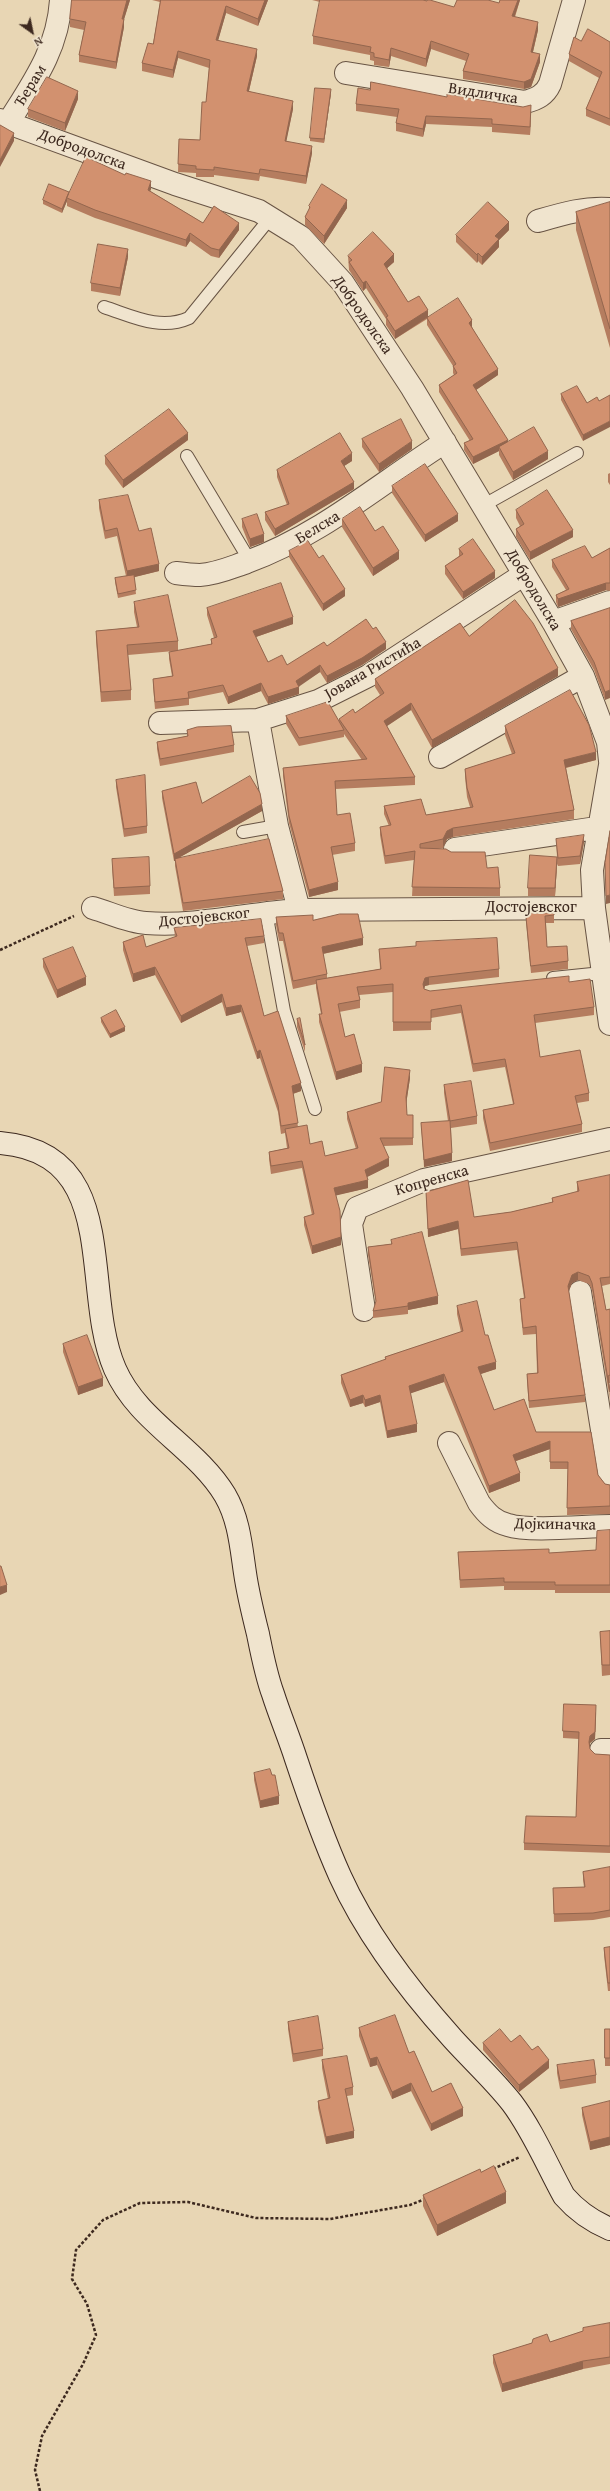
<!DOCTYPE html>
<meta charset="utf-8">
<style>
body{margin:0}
#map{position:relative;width:610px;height:2491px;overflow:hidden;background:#e8d6b4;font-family:"Gentium Book Plus",serif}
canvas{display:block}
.north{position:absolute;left:12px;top:12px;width:40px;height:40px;-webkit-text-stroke:3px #f0e4ce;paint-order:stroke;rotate:147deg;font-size:11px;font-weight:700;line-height:16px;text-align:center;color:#3d291f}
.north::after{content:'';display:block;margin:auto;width:14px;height:18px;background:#3d291f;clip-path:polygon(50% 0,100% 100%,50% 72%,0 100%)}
</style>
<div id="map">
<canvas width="610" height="2491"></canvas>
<div class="north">N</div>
</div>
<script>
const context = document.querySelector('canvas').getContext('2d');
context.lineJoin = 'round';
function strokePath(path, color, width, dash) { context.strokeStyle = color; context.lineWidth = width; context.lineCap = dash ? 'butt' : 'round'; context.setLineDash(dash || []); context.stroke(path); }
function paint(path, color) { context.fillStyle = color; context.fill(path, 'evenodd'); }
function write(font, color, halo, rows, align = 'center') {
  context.font = font + ' "Gentium Book Plus",serif'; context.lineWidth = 4; context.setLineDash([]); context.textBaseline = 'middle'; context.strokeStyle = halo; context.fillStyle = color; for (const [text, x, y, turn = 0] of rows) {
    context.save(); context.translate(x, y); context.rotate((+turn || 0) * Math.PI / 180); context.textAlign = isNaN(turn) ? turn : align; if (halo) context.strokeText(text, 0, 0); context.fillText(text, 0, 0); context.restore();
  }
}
const path = new Path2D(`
 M 0,950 L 74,916
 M 493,2169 L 520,2157
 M 40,2491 L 35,2470 L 42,2436 L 83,2364 L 96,2335 L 87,2304 L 72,2279 L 76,2250 L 103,2220 L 140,2203 L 188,2202 L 256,2218 L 330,2219 L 410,2205 L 425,2199`);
const lane = new Path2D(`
 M 104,307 C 132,316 160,331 189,318 L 271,217
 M 187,456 L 250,561
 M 484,505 L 577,453
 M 243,832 L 277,826
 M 266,912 L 284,1011 L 315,1109
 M 553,978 L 602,973`);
const street = new Path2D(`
 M 346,73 L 525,102 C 537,99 545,95 550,84 L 574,0
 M 0,120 L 175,184 L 259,211 L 301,237 L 343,283 L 412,388 L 553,622 L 583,676 L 608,742 L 610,761
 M 8,123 C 33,83 58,49 61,0
 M 538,221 C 562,214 585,207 610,209
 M 176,573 C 184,574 192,575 200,575 C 217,574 232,567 247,562 C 321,535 379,484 445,442
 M 553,622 L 610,602
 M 258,720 L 277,826 L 299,910
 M 160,723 L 258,720 L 318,701 L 368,676 L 523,575
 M 440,757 L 583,676
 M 610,765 L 592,870 L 594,908 L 610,1024
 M 455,849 L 610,826
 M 93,908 C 110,913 129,922 146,923 C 197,927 249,913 299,910 L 594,908
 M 580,1292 L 610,1480
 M 364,1310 L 351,1224 L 357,1208 L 424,1180 L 610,1139
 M 449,1443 L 479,1503 C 487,1514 495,1522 508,1525 C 529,1532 585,1526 610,1526
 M 601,1750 L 610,1750`);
const secondary = new Path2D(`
 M 0,1143 C 123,1153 80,1289 115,1369 C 138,1422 196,1447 225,1495 C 239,1519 241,1546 245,1573 C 248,1594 253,1614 258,1634 C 262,1654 266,1675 273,1694 C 280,1716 289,1737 296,1759 C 309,1798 323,1838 340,1876 C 367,1936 409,1990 453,2039 C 473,2061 494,2080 512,2103 C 533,2131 547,2165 564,2196 C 577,2211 591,2221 610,2229`);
const wall = new Path2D(`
 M 72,0 L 130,0 L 124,19 L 124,27 L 116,69 L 79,62 L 79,55 L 84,30 L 70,27 L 70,19 Z
 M 152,0 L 268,0 L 258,26 L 226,13 L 218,40 L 257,56 L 249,91 L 293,109 L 286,141 L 312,153 L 306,184 L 260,176 L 259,181 L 214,175 L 214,177 L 196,177 L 196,173 L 178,172 L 179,139 L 200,140 L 206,102 L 209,68 L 178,58 L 173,78 L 142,71 L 142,63 L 153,44 L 160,2 Z
 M 312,0 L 423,0 L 454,7 L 499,3 L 500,0 L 520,0 L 515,17 L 538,30 L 533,52 L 540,62 L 531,87 L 524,89 L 463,79 L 463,71 L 466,61 L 431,49 L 426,67 L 391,56 L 389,67 L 374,65 L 374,61 L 370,60 L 370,55 L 313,44 L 313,36 L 320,2 Z
 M 581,41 L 610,42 L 610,126 L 586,116 L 586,109 L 599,78 L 569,61 L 569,54 Z
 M 331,93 L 324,143 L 310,141 L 310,138 Z
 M 78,99 L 65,131 L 28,117 L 28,109 Z
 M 356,104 L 531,113 L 530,135 L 492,132 L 492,127 L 426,124 L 423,137 L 396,131 L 396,123 L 397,117 L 356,111 Z
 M 151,189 L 150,191 L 203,223 L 239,230 L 219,258 L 211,256 L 190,241 L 186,247 L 95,218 L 67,206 L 67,201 L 62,213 L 43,204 L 43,200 L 69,194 Z
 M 610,202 L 610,348 L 576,230 L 576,212 Z
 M 309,206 L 347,208 L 324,244 L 305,225 L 305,217 L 309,210 Z
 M 509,230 L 499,240 L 499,247 L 482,265 L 478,261 L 477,263 L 456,242 L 456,235 Z
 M 348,256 L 394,262 L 387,268 L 408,302 L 428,317 L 472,327 L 498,375 L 476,390 L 508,442 L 548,459 L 513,480 L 499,455 L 499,451 L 473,464 L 464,450 L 464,443 L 470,441 L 439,392 L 439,385 L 454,375 L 453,373 L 453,366 L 427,325 L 427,319 L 395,339 L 386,325 L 386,319 L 366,288 L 363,291 L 349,270 Z
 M 128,257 L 120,296 L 91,291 L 91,283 Z
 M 561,394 L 587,403 L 599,401 L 583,441 L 561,400 Z
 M 362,439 L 412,449 L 379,472 L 362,447 Z
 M 188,440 L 123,488 L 105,464 L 105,456 Z
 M 352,461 L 344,466 L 354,489 L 275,536 L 265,520 L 265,512 L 287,505 L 277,477 L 277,470 Z
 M 610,473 L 610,485 L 608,482 L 608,474 Z
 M 392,486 L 458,521 L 425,542 L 392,493 Z
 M 99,500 L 139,531 L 159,571 L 134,577 L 136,594 L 118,598 L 115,582 L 115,578 L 126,576 L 117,536 L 105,539 L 99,508 Z
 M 516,510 L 573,537 L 530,560 L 516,537 L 516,529 L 520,526 L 516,518 Z
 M 242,519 L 264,542 L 250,547 L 242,527 Z
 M 342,519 L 375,531 L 399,559 L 373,576 L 342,527 Z
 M 610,548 L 610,591 L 606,590 L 558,607 L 556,602 L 556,595 L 566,590 L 552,567 L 552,560 L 592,558 Z
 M 459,549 L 495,578 L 463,599 L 445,574 L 445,566 L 459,556 Z
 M 289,551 L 319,558 L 345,596 L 323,611 L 289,557 Z
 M 134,602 L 178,641 L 178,651 L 211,644 L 211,639 L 214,638 L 207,615 L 207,608 L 293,624 L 256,637 L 268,662 L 287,665 L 327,646 L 386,649 L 362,665 L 327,683 L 320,672 L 298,686 L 299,694 L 268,704 L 261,691 L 228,704 L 223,692 L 189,699 L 189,705 L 155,709 L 153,686 L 153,679 L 172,676 L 169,659 L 169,652 L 174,651 L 128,655 L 131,690 L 131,700 L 101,702 L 96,641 L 96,631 L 137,627 L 134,612 Z
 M 610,608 L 605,700 L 594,670 L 571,629 L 571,621 Z
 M 469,636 L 558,676 L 432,748 L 411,710 L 387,726 L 415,777 L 415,785 L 335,789 L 337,815 L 355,843 L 355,851 L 332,855 L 338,890 L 309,897 L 289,823 L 283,776 L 283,768 L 362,760 L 344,734 L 344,737 L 299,746 L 286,724 L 286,716 L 339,721 L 339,719 L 355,713 L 380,695 L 375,687 L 375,679 Z
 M 505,726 L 596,760 L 566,768 L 574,810 L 574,819 L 453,837 L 447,839 L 443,848 L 438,849 L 451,852 L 487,868 L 500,888 L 500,896 L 412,896 L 414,860 L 385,864 L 380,835 L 380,827 L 389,826 L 384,814 L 384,806 L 426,815 L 470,807 L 467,797 L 465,777 L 465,769 L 512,754 L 505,735 Z
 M 187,730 L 234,745 L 234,752 L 160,766 L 157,749 L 157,742 L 187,736 Z
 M 116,780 L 147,826 L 147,833 L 124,837 L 116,787 Z
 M 162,791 L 202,803 L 262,811 L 180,857 L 283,891 L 283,899 L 183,911 L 175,866 L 175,861 L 174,861 L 162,798 Z
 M 556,839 L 584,842 L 580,864 L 558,866 L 557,864 L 555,896 L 528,896 L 528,888 L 557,857 Z
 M 112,866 L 150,886 L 150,894 L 114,896 Z
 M 526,913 L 554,913 L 554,923 L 546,923 L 547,947 L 568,961 L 568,969 L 531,973 L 526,921 Z
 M 276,917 L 313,920 L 363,945 L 323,954 L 327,974 L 327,978 L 380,969 L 379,949 L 499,969 L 499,977 L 429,985 L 425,986 L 424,989 L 430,991 L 569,982 L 594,1007 L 594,1015 L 535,1023 L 540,1057 L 589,1093 L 589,1101 L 577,1103 L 582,1124 L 582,1132 L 490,1151 L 483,1118 L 483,1110 L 513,1104 L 505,1067 L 473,1072 L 461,1013 L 431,1018 L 431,1030 L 393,1031 L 393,992 L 359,995 L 360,1000 L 360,1008 L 339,1012 L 345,1037 L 362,1072 L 336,1080 L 319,1022 L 319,1014 L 321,1014 L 316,988 L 316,984 L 293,989 L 283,941 L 279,941 L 276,925 Z
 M 174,928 L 264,936 L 264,943 L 247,946 L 264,1016 L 301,1091 L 293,1094 L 298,1127 L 310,1144 L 325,1156 L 356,1149 L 347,1119 L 347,1112 L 381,1102 L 410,1078 L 406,1104 L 407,1115 L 413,1115 L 413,1145 L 384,1146 L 389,1166 L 367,1177 L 368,1188 L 336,1195 L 341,1245 L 312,1254 L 304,1225 L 304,1217 L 312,1215 L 302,1168 L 271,1174 L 269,1159 L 269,1152 L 287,1148 L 285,1133 L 281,1134 L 278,1112 L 260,1058 L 257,1059 L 241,1012 L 226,1016 L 222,1002 L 181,1023 L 155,975 L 133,982 L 123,950 L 123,942 L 146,947 L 175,937 Z
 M 43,959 L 86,985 L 57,998 L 43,967 Z
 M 101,1018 L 125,1031 L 110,1038 L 101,1022 Z
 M 297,1019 L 305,1045 L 305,1052 L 297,1027 Z
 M 444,1085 L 477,1116 L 477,1124 L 451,1128 L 452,1161 L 424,1167 L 421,1123 L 448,1121 L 444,1093 Z
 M 610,1175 L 610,1284 L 602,1286 L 606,1310 L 610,1309 L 610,1383 L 609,1383 L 610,1400 L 592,1290 L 589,1284 L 578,1280 L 572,1283 L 568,1292 L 585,1395 L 585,1402 L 529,1408 L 527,1381 L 527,1374 L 537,1373 L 536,1334 L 523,1335 L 520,1306 L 520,1299 L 524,1298 L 517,1250 L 461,1256 L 458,1229 L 428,1237 L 426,1192 L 474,1217 L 511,1212 L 552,1202 L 552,1198 L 577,1192 L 577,1182 Z
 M 391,1240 L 438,1304 L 408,1310 L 408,1314 L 373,1318 L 373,1311 L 376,1303 L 368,1255 L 368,1247 L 391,1244 Z
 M 457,1306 L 485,1335 L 496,1369 L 480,1374 L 494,1410 L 536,1432 L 598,1475 L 605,1484 L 610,1485 L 610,1514 L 567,1515 L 568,1469 L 550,1469 L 550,1449 L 516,1461 L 520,1481 L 489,1493 L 444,1382 L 410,1393 L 417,1432 L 387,1438 L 380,1402 L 365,1407 L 363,1403 L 350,1407 L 341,1383 L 341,1375 L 385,1360 L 385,1357 L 461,1332 L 457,1314 Z
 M 63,1344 L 103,1386 L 78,1395 L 63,1352 Z
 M 610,1530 L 610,1593 L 555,1593 L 555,1590 L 504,1590 L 504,1586 L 460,1588 L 458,1552 L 549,1553 L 596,1550 Z
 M 610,1631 L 610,1675 L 602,1676 L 600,1632 Z
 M 596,1712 L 595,1739 L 590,1743 L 589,1746 L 590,1749 L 595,1754 L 610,1755 L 610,1853 L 524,1850 L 524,1843 L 576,1817 L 579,1739 L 563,1738 L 563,1731 Z
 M 254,1773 L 272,1775 L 279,1804 L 260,1808 L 254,1780 Z
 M 610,1867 L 610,1917 L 593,1920 L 554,1922 L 553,1888 L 584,1887 L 583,1880 L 583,1872 Z
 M 610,1947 L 610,1991 L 608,1991 L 604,1955 L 604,1948 Z
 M 288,2022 L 323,2049 L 323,2056 L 293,2062 L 288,2029 Z
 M 359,2028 L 409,2053 L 432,2092 L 463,2116 L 431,2131 L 411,2091 L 392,2099 L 377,2065 L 370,2067 L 359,2036 Z
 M 605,2029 L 610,2029 L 610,2066 L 605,2066 Z
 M 511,2042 L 549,2068 L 519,2092 L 483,2050 L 483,2043 Z
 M 322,2060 L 353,2087 L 353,2095 L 347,2096 L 354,2138 L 326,2144 L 318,2108 L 318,2101 L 328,2099 L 322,2068 Z
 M 557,2065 L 596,2075 L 596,2083 L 560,2089 L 557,2073 Z
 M 610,2101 L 610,2145 L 590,2150 L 582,2115 L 582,2108 Z
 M 423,2195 L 506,2203 L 437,2236 L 423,2206 Z
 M 610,2323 L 610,2364 L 583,2369 L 502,2392 L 493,2363 L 493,2355 L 532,2343 L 550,2342 L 583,2331 L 583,2328 Z`);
const shadedWall = new Path2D(`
 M 127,0 L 130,0 L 122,26 L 122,19 Z
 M 265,0 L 268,0 L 258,26 L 258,19 Z
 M 518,0 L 520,0 L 512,24 L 512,16 Z
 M 226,6 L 226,13 L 216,48 L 216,40 Z
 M 124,19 L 124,27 L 116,69 L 116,62 Z
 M 538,22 L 538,30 L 531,60 L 531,52 Z
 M 431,41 L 431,49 L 426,67 L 426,59 Z
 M 391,48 L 391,56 L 389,67 L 389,60 Z
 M 257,49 L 257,56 L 247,99 L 247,91 Z
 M 178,51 L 178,58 L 173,78 L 173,70 Z
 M 540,54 L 540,62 L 531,87 L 524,89 L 524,82 Z
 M 331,89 L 331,93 L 324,143 L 324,139 Z
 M 78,91 L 78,99 L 65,131 L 65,123 Z
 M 293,101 L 293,109 L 285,148 L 285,141 Z
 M 531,105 L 531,113 L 530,135 L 530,127 Z
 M 426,116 L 426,124 L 423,137 L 423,129 Z
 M 14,133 L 14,141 L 0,167 L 0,160 Z
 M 312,146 L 312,153 L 306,184 L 306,176 Z
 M 151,181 L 151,189 L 148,197 L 148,190 Z
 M 69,192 L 67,198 L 67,201 L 62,213 L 62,209 Z
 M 347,200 L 347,208 L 324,244 L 324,236 Z
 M 509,222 L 509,230 L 499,240 L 499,247 L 482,265 L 482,257 L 495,236 Z
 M 239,223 L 239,230 L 219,258 L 219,250 Z
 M 190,233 L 190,241 L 186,247 L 186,240 Z
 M 128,249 L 128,257 L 120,296 L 120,288 Z
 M 478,253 L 478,261 L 477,263 L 477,255 Z
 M 394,254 L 394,262 L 384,271 L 384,264 Z
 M 366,281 L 366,288 L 363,291 L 363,283 Z
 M 428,310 L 428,317 L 395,339 L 395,331 Z
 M 472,320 L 472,327 L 469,329 L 469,323 Z
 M 498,369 L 498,375 L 473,392 L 473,385 Z
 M 610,421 L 610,427 L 583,441 L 583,435 Z
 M 188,433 L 188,440 L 123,488 L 123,480 Z
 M 508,440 L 508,447 L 499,447 L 499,451 L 473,464 L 473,457 Z
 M 412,441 L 412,449 L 379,472 L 379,464 Z
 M 548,451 L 548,459 L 513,480 L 513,472 Z
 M 352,453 L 352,461 L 341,468 L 341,461 Z
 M 354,482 L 354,489 L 275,536 L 275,529 Z
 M 458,514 L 458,521 L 425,542 L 425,535 Z
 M 573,530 L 573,537 L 530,560 L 530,552 Z
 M 264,534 L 264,542 L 250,547 L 250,539 Z
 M 399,551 L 399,559 L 373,576 L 373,568 Z
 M 159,564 L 159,571 L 127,579 L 127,571 Z
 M 495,571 L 495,578 L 463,599 L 463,592 Z
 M 606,583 L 606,590 L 558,607 L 558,599 Z
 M 345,589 L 345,596 L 323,611 L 323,604 Z
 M 293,617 L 293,624 L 253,638 L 253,631 Z
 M 386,642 L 386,649 L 362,665 L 327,683 L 327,676 Z
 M 320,665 L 320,672 L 297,688 L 299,687 L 299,694 L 268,704 L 268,697 L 296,681 Z
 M 558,668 L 558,676 L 432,748 L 432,740 Z
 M 261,683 L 261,691 L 228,704 L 228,697 Z
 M 610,690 L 610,698 L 605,700 L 605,692 Z
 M 411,703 L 411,710 L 384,728 L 384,721 Z
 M 596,752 L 596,760 L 564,768 L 564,760 Z
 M 262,804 L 262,811 L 175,860 L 175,859 L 175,861 L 174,861 L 174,854 Z
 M 453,828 L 453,837 L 447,839 L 443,848 L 443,839 L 447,831 Z
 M 584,835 L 584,842 L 580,864 L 580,856 Z
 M 557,857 L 557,865 L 555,896 L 555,888 Z
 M 338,882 L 338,890 L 309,897 L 309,890 Z
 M 610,895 L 610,903 L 606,904 L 606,896 Z
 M 363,938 L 363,945 L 322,954 L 322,947 Z
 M 155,967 L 155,975 L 133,982 L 133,974 Z
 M 86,977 L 86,985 L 57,998 L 57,990 Z
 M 429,977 L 429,985 L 425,986 L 423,992 L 423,984 L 425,978 Z
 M 222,994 L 222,1002 L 181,1023 L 181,1016 Z
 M 241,1005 L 241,1012 L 226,1016 L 226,1008 Z
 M 125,1027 L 125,1031 L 110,1038 L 110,1034 Z
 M 260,1050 L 260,1058 L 257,1059 L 257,1052 Z
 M 362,1064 L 362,1072 L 336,1080 L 336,1072 Z
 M 410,1070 L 410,1078 L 406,1105 L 406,1097 Z
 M 301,1083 L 301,1091 L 292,1094 L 292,1086 Z
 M 452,1153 L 452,1161 L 424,1167 L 424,1160 Z
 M 389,1158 L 389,1166 L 365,1178 L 365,1170 Z
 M 368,1180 L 368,1188 L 334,1196 L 334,1188 Z
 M 458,1221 L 458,1229 L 428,1237 L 428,1229 Z
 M 341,1237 L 341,1245 L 312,1254 L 312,1246 Z
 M 578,1272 L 578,1280 L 572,1283 L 568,1294 L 568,1286 L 572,1275 Z
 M 438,1296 L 438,1304 L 408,1310 L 408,1303 Z
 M 496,1362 L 496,1369 L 478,1375 L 478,1367 Z
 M 444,1374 L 444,1382 L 409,1394 L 409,1386 Z
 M 103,1378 L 103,1386 L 78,1395 L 78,1387 Z
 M 363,1395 L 363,1403 L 350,1407 L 350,1400 Z
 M 380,1395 L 380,1402 L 365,1407 L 365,1400 Z
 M 417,1424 L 417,1432 L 387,1438 L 387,1431 Z
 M 550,1441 L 550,1449 L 513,1462 L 513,1455 Z
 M 520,1473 L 520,1481 L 489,1493 L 489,1486 Z
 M 7,1585 L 7,1592 L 0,1595 L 0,1587 Z
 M 596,1712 L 595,1739 L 590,1743 L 589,1750 L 589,1742 Z
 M 279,1796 L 279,1804 L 260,1808 L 260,1801 Z
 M 377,2057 L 377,2065 L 370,2067 L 370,2059 Z
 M 549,2060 L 549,2068 L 519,2092 L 519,2085 Z
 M 411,2083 L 411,2091 L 392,2099 L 392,2092 Z
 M 463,2108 L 463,2116 L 431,2131 L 431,2124 Z
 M 354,2131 L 354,2138 L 326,2144 L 326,2137 Z
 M 610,2137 L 610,2145 L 590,2150 L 590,2142 Z
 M 506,2192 L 506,2203 L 437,2236 L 437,2225 Z
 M 583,2361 L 583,2369 L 502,2392 L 502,2384 Z`);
const building = new Path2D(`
 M 72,0 L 127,0 L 122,19 L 124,19 L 116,62 L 79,55 L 86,22 L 70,19 Z
 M 161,0 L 265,0 L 258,19 L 226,6 L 216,40 L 257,49 L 247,91 L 293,101 L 285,141 L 312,146 L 306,176 L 260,169 L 259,174 L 214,167 L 214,170 L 196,169 L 196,166 L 178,164 L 179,139 L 200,140 L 202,102 L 206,102 L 210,60 L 178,51 L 173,70 L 142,63 L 148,43 L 153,44 Z
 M 320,0 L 423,0 L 427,1 L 427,0 L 430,0 L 454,7 L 457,0 L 488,0 L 499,3 L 500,0 L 518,0 L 512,16 L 538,22 L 531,52 L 540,54 L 531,79 L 524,82 L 463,71 L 469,54 L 431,41 L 426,59 L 391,48 L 389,60 L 374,57 L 374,53 L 370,52 L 371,47 L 313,36 Z
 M 588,29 L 610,42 L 610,119 L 586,109 L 602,72 L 569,54 L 574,37 L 581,41 Z
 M 47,77 L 78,91 L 65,123 L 28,109 Z
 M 371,82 L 447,97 L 447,94 L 523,107 L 531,105 L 530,127 L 492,124 L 492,119 L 426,116 L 423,129 L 396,123 L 399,109 L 356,104 L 358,88 L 370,90 Z
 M 315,88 L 331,89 L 324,139 L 310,138 Z
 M 0,125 L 14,133 L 0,160 Z
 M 86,157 L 125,175 L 126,173 L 151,181 L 148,190 L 203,223 L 214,206 L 239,223 L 219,250 L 211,248 L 190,233 L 186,240 L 95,210 L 67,198 Z
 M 49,184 L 69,192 L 62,209 L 43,200 Z
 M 322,184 L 347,200 L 324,236 L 305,217 L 310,207 L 309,206 Z
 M 488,202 L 509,222 L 495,236 L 499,239 L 482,257 L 478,253 L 477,255 L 456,235 Z
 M 610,202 L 610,329 L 576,212 Z
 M 373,232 L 394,254 L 384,264 L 408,302 L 419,296 L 428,310 L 395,331 L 386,317 L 388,316 L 366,281 L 363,283 L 349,262 L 352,260 L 348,256 Z
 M 98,244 L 128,249 L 120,288 L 91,283 Z
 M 458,298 L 472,320 L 469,323 L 498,369 L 473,385 L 508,440 L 473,457 L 464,443 L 473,439 L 439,385 L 457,373 L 453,366 L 456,364 L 427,318 Z
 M 577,386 L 587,403 L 597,397 L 599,401 L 610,395 L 610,421 L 583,435 L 561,394 Z
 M 169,409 L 188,433 L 123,480 L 105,456 Z
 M 401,419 L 412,441 L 379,464 L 362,439 Z
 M 534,427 L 548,451 L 513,472 L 499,447 Z
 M 340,433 L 352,453 L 341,461 L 354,482 L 275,529 L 265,512 L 289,504 L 277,470 Z
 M 425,464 L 458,514 L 425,535 L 392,486 Z
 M 547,490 L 573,530 L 530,552 L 516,529 L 524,524 L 516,510 Z
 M 128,495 L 139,531 L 151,528 L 159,564 L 127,571 L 117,528 L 105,531 L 99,500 Z
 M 360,507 L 375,531 L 383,526 L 399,551 L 373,568 L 342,519 Z
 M 257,514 L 264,534 L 250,539 L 242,519 Z
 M 473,539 L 495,571 L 463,592 L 445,566 L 463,554 L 459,549 Z
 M 308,541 L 319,558 L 323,555 L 345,589 L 323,604 L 289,551 Z
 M 585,546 L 592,558 L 610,548 L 610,583 L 606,583 L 558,599 L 556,595 L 569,589 L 552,560 Z
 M 134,575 L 136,590 L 118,594 L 115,578 Z
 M 281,583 L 293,617 L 253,631 L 268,662 L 282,655 L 287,665 L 324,642 L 327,646 L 366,619 L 373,629 L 376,627 L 386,642 L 362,658 L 327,676 L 320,665 L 296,681 L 299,687 L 268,697 L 261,683 L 228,697 L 223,685 L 188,692 L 189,698 L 155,702 L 153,679 L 173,676 L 169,652 L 212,644 L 211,639 L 217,637 L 207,608 Z
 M 168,595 L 178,641 L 127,645 L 131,690 L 101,692 L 96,631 L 139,627 L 134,602 Z
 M 515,600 L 533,623 L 558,668 L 432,740 L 411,703 L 384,721 L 415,777 L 335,781 L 337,815 L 350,813 L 355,843 L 331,847 L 338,882 L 309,890 L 289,816 L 283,768 L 367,759 L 339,719 L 353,709 L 355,713 L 384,693 L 375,679 L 460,623 L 469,636 Z
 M 610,608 L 610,690 L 605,692 L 594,662 L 571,621 Z
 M 570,690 L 589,725 L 596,752 L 564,760 L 574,810 L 453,828 L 447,831 L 443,839 L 420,844 L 420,848 L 446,849 L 451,852 L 485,852 L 487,868 L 498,867 L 500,888 L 412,887 L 415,851 L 385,856 L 380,827 L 391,825 L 384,806 L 421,799 L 426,815 L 473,807 L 467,788 L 465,769 L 515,753 L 505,726 Z
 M 328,702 L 344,730 L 299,738 L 286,716 Z
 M 231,726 L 234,745 L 160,759 L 157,742 L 188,736 L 187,730 L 197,727 Z
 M 145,775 L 147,826 L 124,829 L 116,780 Z
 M 250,776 L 260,793 L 262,804 L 174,854 L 162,791 L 196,782 L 202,803 Z
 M 610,831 L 610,895 L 606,896 L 605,863 Z
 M 584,835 L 580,856 L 558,858 L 556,839 Z
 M 269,839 L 283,891 L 183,903 L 175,859 Z
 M 530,855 L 557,857 L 555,888 L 528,888 Z
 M 149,857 L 150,886 L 114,888 L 112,859 Z
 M 526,913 L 554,913 L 554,915 L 545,916 L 547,947 L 567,946 L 568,961 L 531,966 Z
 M 340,914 L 358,914 L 363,938 L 322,947 L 327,974 L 293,981 L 283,933 L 279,933 L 276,917 L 313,915 L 313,920 Z
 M 261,919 L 264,936 L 245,938 L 264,1016 L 278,1011 L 301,1083 L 292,1086 L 298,1123 L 281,1126 L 278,1105 L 260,1050 L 257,1052 L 241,1005 L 226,1008 L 222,994 L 181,1016 L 155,967 L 133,974 L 123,942 L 143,935 L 146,947 L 177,936 L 174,928 Z
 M 497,938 L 499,969 L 429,977 L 425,978 L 423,984 L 424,989 L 430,991 L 569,976 L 569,982 L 590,979 L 594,1007 L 534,1015 L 540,1057 L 580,1050 L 589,1093 L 575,1096 L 582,1124 L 490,1143 L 483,1110 L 514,1104 L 505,1059 L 473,1064 L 461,1005 L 431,1010 L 431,1022 L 393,1022 L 393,984 L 357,987 L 360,1000 L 338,1004 L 345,1037 L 354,1034 L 362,1064 L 336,1072 L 319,1014 L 322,1014 L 316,980 L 381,969 L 379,949 L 416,946 L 416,942 Z
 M 73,947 L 86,977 L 57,990 L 43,959 Z
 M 116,1010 L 125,1027 L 110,1034 L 101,1018 Z
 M 300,1018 L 305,1045 L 297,1019 Z
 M 385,1067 L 410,1070 L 406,1097 L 407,1115 L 413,1115 L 413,1138 L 380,1138 L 389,1158 L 365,1170 L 368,1180 L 334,1188 L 340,1211 L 341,1237 L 312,1246 L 304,1217 L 314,1214 L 302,1161 L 271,1166 L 269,1152 L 289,1148 L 285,1129 L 307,1125 L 310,1144 L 322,1141 L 325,1156 L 358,1148 L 347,1112 L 381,1102 Z
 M 471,1081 L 477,1116 L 450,1121 L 444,1085 Z
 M 450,1121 L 452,1153 L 424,1160 L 421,1123 Z
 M 610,1175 L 610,1277 L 600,1278 L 606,1310 L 610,1309 L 610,1375 L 608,1376 L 610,1392 L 592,1283 L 589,1276 L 578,1272 L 572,1275 L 568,1286 L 585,1395 L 529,1401 L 527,1374 L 538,1373 L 536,1326 L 523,1328 L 520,1299 L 525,1298 L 517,1242 L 461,1249 L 458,1221 L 428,1229 L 426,1192 L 468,1180 L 474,1217 L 511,1212 L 553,1202 L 552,1198 L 579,1191 L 577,1182 Z
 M 422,1232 L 438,1296 L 408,1303 L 408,1306 L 373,1311 L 376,1301 L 368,1247 L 392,1244 L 391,1240 Z
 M 477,1301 L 485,1335 L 488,1335 L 496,1362 L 478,1367 L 494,1410 L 524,1399 L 536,1432 L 591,1432 L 598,1475 L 605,1484 L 610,1485 L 610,1506 L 567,1508 L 568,1462 L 550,1462 L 550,1441 L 513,1455 L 520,1473 L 489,1486 L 444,1374 L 409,1386 L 417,1424 L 387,1431 L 380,1395 L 365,1400 L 363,1395 L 350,1400 L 341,1375 L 386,1359 L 385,1357 L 463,1331 L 457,1306 Z
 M 87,1335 L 103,1378 L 78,1387 L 63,1344 Z
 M 610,1530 L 610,1585 L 555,1585 L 555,1582 L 504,1582 L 504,1578 L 460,1580 L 458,1552 L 549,1549 L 549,1553 L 596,1550 L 597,1531 Z
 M 0,1566 L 1,1566 L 7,1585 L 0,1587 Z
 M 610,1631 L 610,1665 L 602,1665 L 600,1632 Z
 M 564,1704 L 596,1705 L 595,1732 L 590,1736 L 589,1742 L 590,1749 L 595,1754 L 610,1755 L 610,1846 L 524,1843 L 526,1816 L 576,1817 L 579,1732 L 563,1731 Z
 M 270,1769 L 272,1775 L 275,1775 L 279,1796 L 260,1801 L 254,1773 Z
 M 610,1867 L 610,1910 L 593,1913 L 554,1914 L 553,1888 L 585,1887 L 583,1872 Z
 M 610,1947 L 610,1983 L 608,1983 L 604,1948 Z
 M 395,2015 L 409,2053 L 414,2051 L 432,2092 L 451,2083 L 463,2108 L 431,2124 L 411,2083 L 392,2092 L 377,2057 L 370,2059 L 359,2028 Z
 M 318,2016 L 323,2049 L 293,2054 L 288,2022 Z
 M 500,2029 L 511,2042 L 520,2035 L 532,2050 L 538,2046 L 549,2060 L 519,2085 L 483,2043 Z
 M 605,2029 L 610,2029 L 610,2058 L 605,2058 Z
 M 347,2056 L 353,2087 L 345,2089 L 354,2131 L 326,2137 L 318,2101 L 330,2098 L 322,2060 Z
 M 594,2060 L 596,2075 L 560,2081 L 557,2065 Z
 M 610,2101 L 610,2137 L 590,2142 L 582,2108 Z
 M 494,2166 L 506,2192 L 437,2225 L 423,2195 L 480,2169 L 481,2172 Z
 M 610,2323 L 610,2357 L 583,2361 L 502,2384 L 493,2355 L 532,2343 L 533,2339 L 547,2334 L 550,2342 L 583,2331 L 583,2328 Z`);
const streetNames = [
 ["Ђерам",31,86,-58],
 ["Видличка",483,94,9],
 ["Добродолска",82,150,20],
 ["Добродолска",362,315,55],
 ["Белска",318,528,-31],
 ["Добродолска",533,590,59],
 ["Јована Ристића",373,669,-30],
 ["Достојевског",531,908],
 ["Достојевског",204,918,-6],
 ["Копренска",432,1181,-16],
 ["Дојкиначка",555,1525,1]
];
strokePath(lane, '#685444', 14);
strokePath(street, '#685444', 24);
strokePath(secondary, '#3d291f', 24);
strokePath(path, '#3d291f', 2.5, [3, 2]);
strokePath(lane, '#f0e4ce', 12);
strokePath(street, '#f0e4ce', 22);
strokePath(secondary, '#f0e4ce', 22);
paint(wall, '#b57d5f');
paint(shadedWall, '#93664e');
paint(building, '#d2916f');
strokePath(building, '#93664e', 1);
write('16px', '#3d291f', '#f0e4ce', streetNames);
</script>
